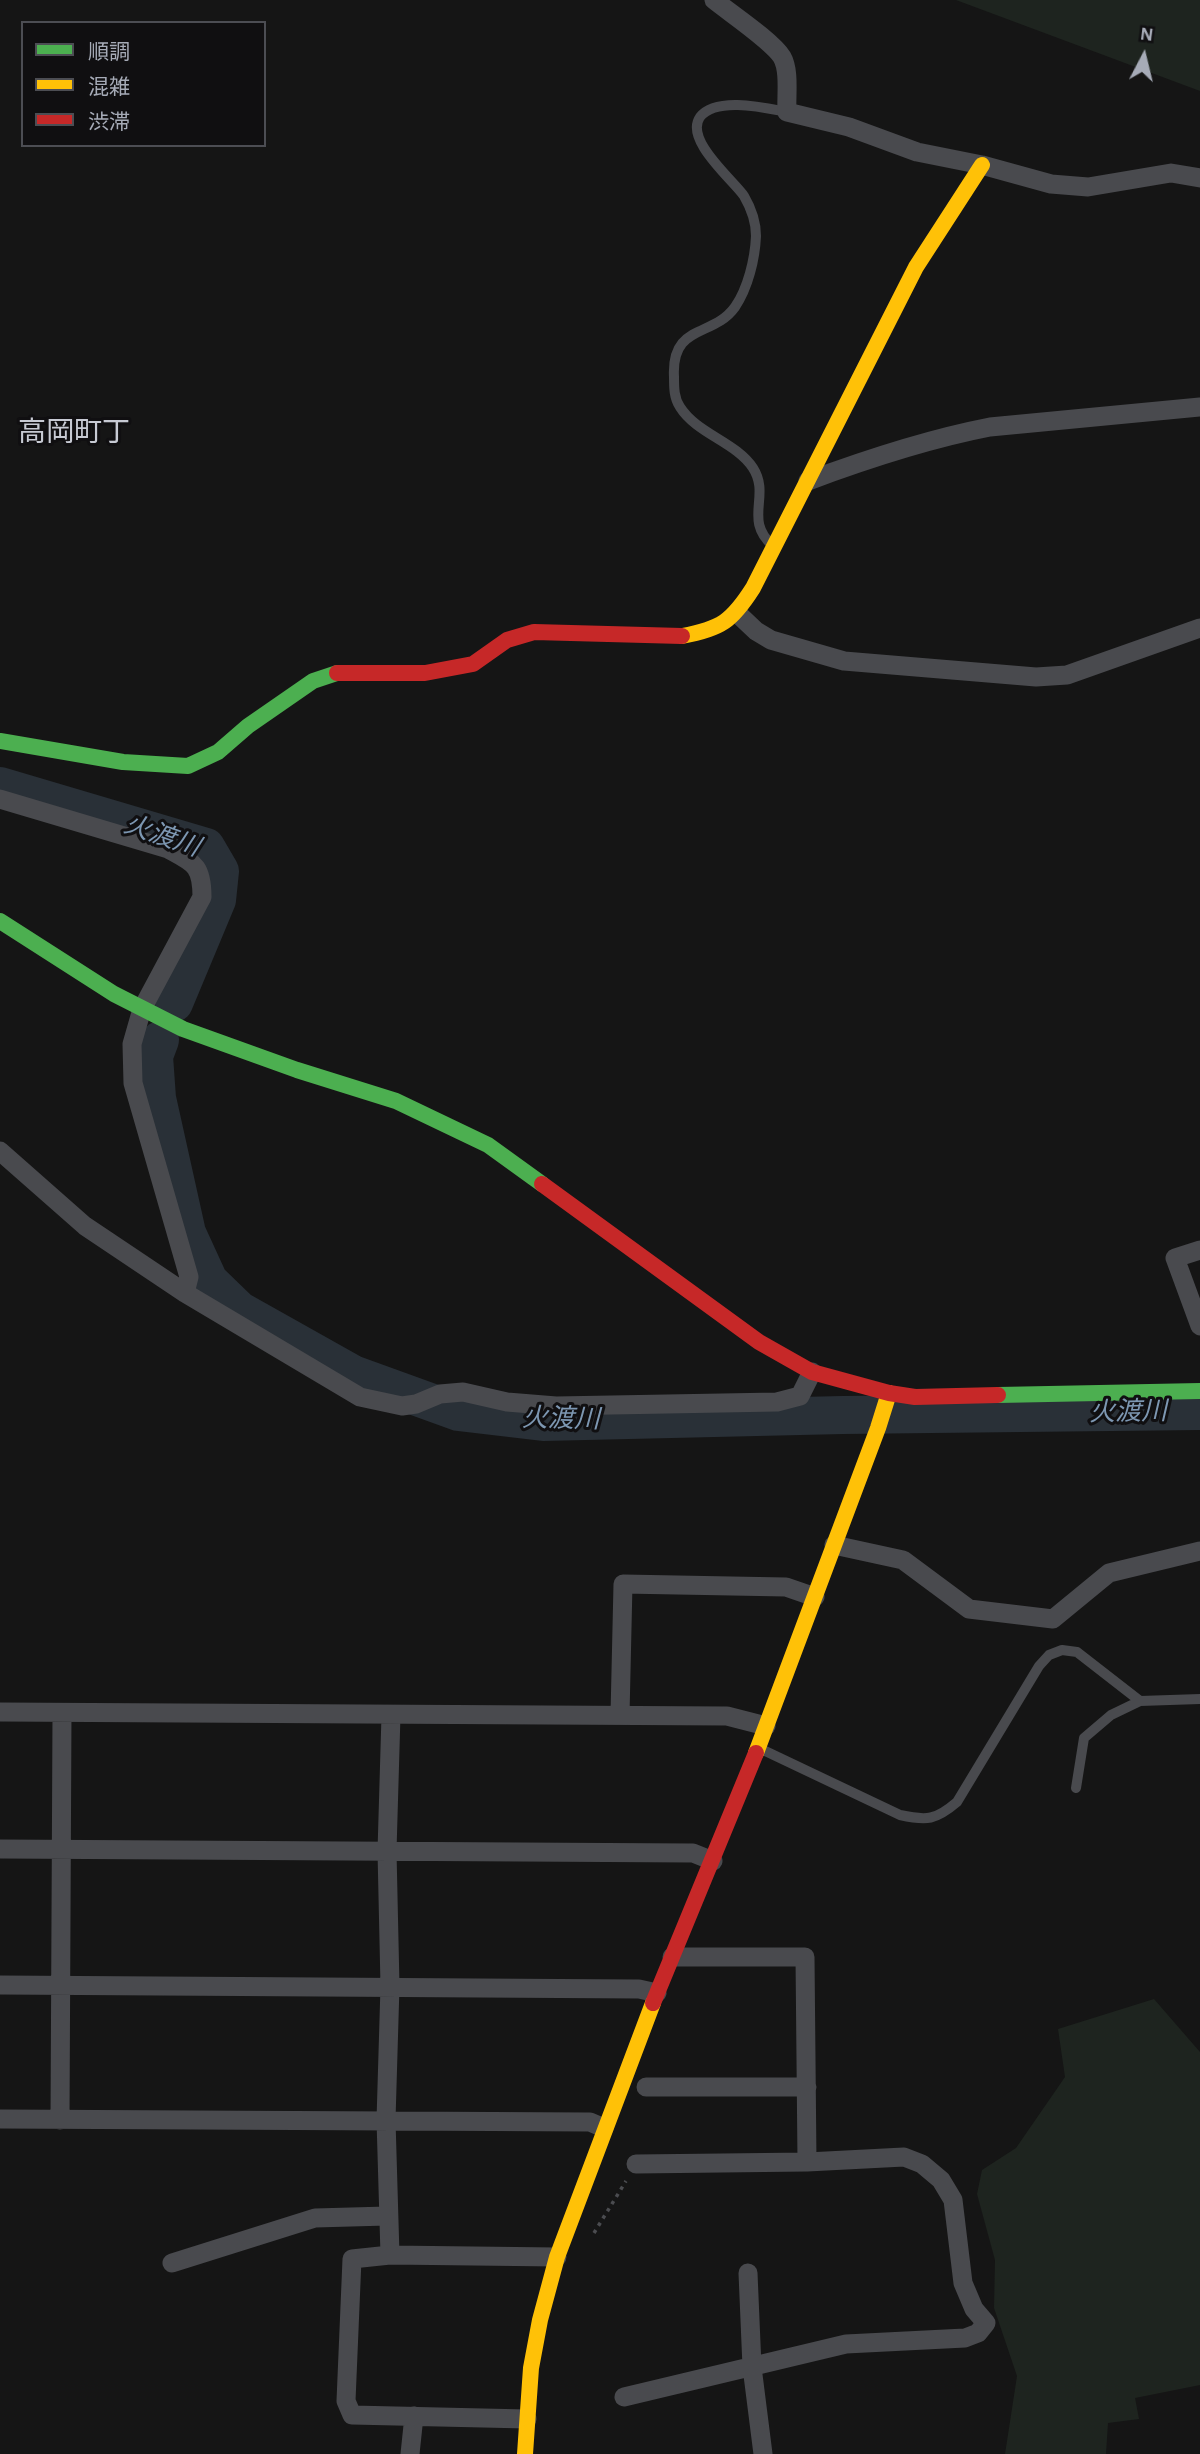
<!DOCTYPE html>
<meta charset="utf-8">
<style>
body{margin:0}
#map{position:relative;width:1200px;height:2454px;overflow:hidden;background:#151515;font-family:"Alegreya Sans","Noto Sans JP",sans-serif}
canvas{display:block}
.legend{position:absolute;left:21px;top:21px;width:245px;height:126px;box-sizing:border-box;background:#100f11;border:2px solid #4c4d53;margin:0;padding:9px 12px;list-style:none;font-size:21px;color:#a6abb7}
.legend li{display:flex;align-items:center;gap:14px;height:35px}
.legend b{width:35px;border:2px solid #4c4d53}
.north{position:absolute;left:1109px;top:21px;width:70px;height:70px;-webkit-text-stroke:5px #100f11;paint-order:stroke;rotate:7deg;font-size:19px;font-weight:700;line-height:28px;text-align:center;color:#a6abb7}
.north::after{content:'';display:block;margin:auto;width:24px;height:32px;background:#a6abb7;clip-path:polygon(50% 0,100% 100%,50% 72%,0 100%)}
</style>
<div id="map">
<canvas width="1200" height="2454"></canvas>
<ul class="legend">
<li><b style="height:9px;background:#4caf50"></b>順調</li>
<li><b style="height:9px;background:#ffc107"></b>混雑</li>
<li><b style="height:9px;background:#c62828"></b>渋滞</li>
</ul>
<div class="north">N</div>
</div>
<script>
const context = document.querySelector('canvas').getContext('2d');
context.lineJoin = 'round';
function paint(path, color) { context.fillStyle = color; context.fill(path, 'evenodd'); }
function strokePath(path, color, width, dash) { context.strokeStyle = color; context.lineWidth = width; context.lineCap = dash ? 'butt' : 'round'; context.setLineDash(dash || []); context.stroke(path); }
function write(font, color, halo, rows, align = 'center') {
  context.font = font + ' "Alegreya Sans","Noto Sans JP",sans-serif'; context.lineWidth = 6; context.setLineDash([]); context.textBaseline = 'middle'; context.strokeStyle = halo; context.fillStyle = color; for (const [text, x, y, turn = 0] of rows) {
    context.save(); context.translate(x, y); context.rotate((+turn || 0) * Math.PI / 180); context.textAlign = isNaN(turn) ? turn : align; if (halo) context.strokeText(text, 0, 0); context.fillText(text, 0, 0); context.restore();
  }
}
const green = new Path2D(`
 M 956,0 L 1200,0 L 1200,91 Z
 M 1154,1999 L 1200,2052 L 1200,2385 L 1135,2398 L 1139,2419 L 1108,2423 L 1106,2454 L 1005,2454 L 1017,2376 L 994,2308 L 995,2260 L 977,2194 L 982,2170 L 1016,2148 L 1065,2077 L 1058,2029 Z`);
const river = new Path2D(`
 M 0,786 L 206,847 L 220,871 L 217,900 L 174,1003
 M 160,1040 L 154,1056 L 157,1098 L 187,1233 L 209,1281 L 239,1310 L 353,1374 L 458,1412 L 543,1422 L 843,1415 L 1200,1411`);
const path = new Path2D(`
 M 594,2233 L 626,2181`);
const lane = new Path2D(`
 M 773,546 C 743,520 771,496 753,468 C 736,442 697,434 680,407 C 674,398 674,388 674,377 C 671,323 713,338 735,307 C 748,288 755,259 756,236 C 756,222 751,208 744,196 C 733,180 684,140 700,117 C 716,96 766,108 787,112
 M 761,1749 L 900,1815 C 927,1821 936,1820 957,1802 L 1039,1666 L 1049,1655 L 1062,1650 L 1077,1652 L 1140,1701 L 1200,1699
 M 1076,1788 L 1084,1738 L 1111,1715 L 1140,1701`);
const street = new Path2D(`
 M 714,0 C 730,13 772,41 782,57 C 790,71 786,96 787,112 L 849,127 L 917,152 L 982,165 L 1051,184 L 1088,187 L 1171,173 L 1200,178
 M 808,481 C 867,459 928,439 990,427 L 1200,407
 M 737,613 L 756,631 L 771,640 L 844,661 L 1036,677 L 1067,675 L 1200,628
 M 0,799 L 168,849 C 194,863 202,865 202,897 L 142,1009 L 132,1044 L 133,1083 L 189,1277 L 185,1293
 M 0,1151 L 85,1226 L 185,1293 L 360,1397 L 402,1406 L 416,1404 L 440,1394 L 463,1392 L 507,1402 L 556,1406 L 777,1402 L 800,1396 L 812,1372
 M 1200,1250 L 1175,1258 L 1200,1326
 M 834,1545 L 903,1560 L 969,1609 L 1053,1619 L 1109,1573 L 1200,1551
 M 0,1712 L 727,1716 L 766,1726
 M 620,1715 L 623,1584 L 786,1587 L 815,1597
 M 0,1849 L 693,1853 L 713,1861
 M 672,1957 L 805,1957 L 807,2162
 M 0,1985 L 639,1989 L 657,1993
 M 646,2087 L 807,2087
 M 0,2119 L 590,2122 L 604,2128
 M 60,2120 L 62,1713
 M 390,2255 L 386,2120 L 390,1986 L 387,1851 L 391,1715
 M 172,2263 L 315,2218 L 387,2216
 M 748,2273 L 752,2367 L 763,2454
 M 624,2397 L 846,2344 L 965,2338 L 978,2333 L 986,2323 L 974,2309 L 963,2283 L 953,2200 L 941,2180 L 922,2164 L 904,2157 L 807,2162 L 636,2164
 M 527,2419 L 352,2415 L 346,2401 L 352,2259 L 390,2255 L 557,2257
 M 410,2454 L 414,2416`);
const fast = new Path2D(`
 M 0,741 L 123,762 L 188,766 L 218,752 L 248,726 L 313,681 L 337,673
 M 0,921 L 114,994 L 183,1029 L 297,1070 L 396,1101 L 488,1145 L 542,1184
 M 998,1395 L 1200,1391`);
const slow = new Path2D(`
 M 682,636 C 721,629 732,621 753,588 L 916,267 L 982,165
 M 756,1753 L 878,1428 L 889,1393
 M 525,2454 L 531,2368 L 540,2320 L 557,2257 L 653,2003`);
const jam = new Path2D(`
 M 337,673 L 425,673 L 473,664 L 507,640 L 534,632 L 682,636
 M 542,1184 L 759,1342 L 812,1372 L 889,1393 L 915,1397 L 998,1395
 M 653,2003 L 756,1753`);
const waterNames = [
 ["火渡川",162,836,19],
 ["火渡川",1128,1412,-1],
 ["火渡川",561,1419,1]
];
const quarterNames = [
 ["高岡町丁",74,433]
];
paint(green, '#1e241f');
strokePath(river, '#293037', 38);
strokePath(path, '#4b4c50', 3.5, [3.5, 5]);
strokePath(lane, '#494a4e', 10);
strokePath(street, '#494a4e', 19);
strokePath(fast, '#4caf50', 16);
strokePath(slow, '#ffc107', 16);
strokePath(jam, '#c62828', 16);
write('italic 26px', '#7d97b2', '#100f11', waterNames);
write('28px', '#c7cad3', '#100f11', quarterNames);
</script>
